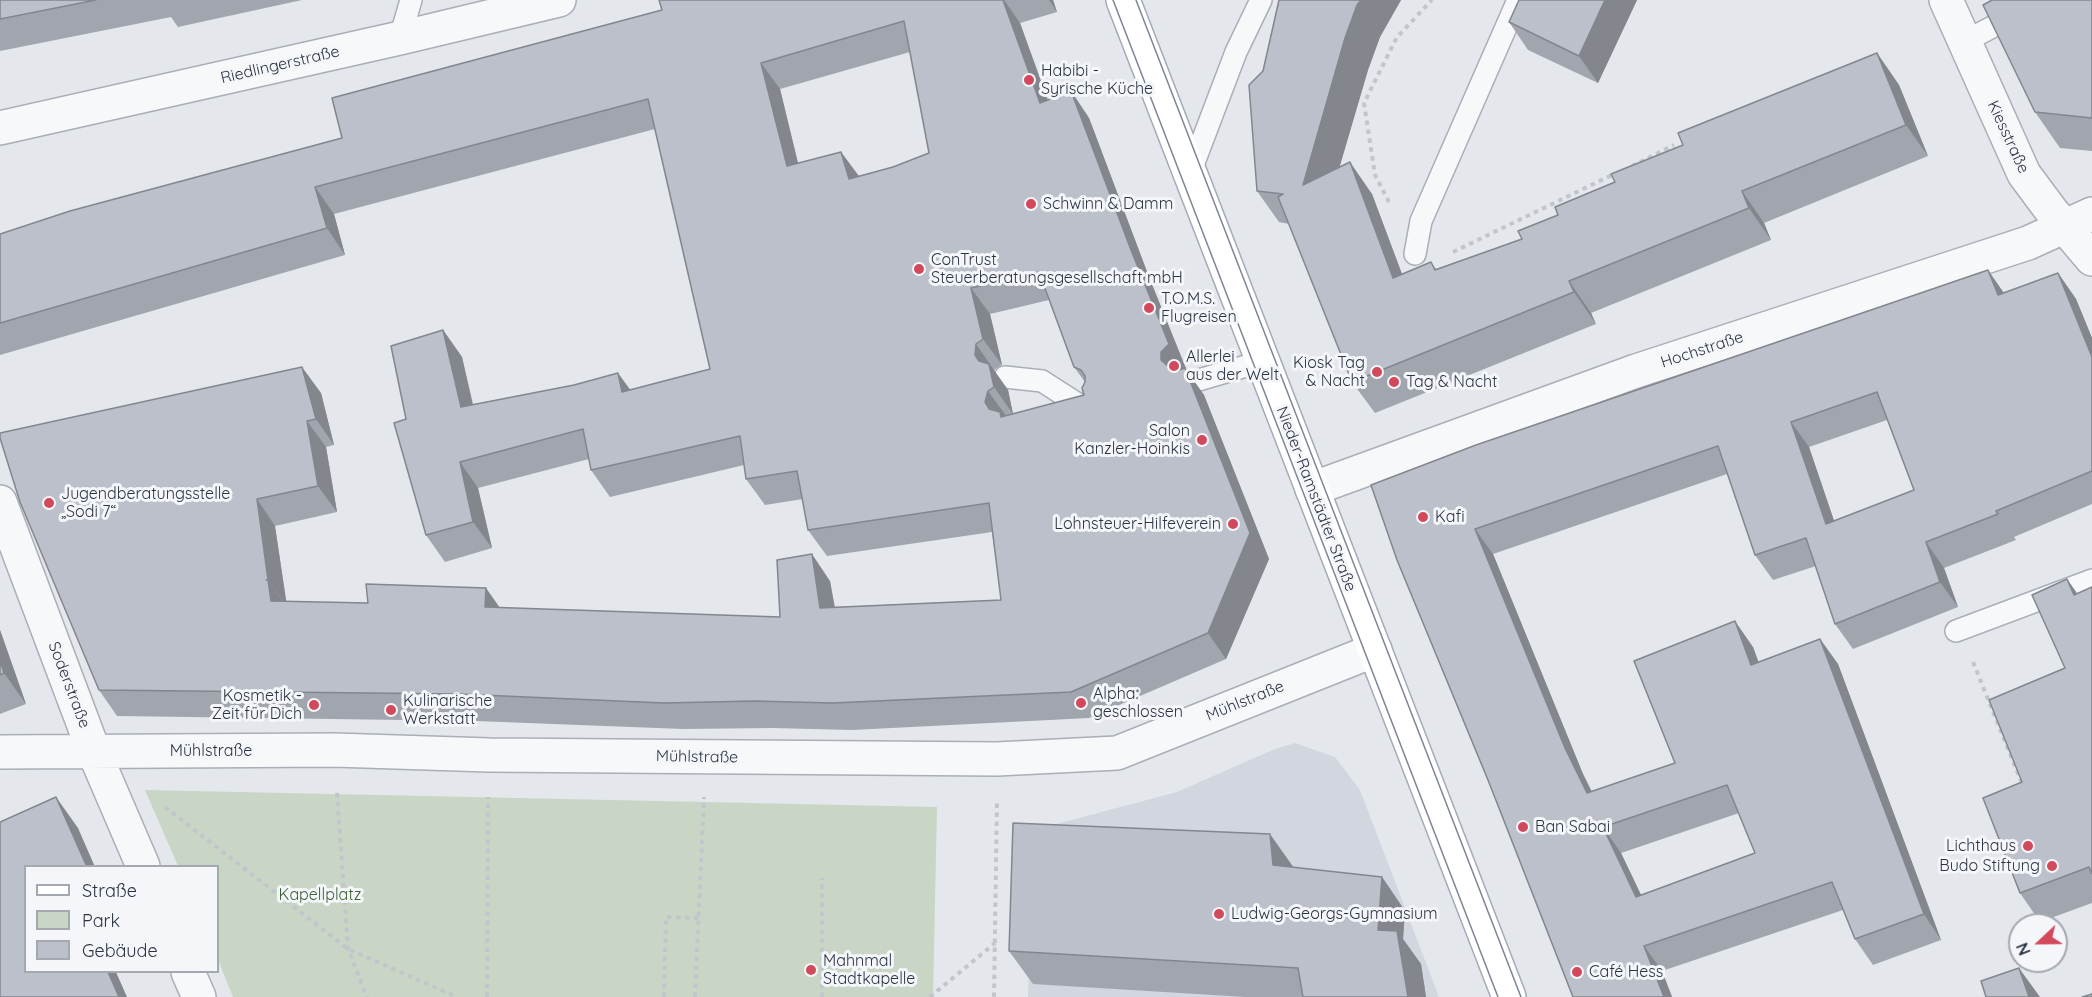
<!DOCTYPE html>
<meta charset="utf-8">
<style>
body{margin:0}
#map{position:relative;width:2092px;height:997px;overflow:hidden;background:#e4e7ec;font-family:Quicksand,sans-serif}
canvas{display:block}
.legend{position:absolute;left:24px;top:865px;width:195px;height:108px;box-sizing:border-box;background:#f4f6f9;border:2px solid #a4a8b1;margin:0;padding:8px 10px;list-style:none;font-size:18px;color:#2b3445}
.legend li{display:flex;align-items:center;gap:12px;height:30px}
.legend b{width:30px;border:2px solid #a4a8b1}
.north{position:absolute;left:2008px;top:913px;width:60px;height:60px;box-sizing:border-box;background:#f4f6f9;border:2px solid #a4a8b1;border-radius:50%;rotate:248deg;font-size:16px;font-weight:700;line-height:24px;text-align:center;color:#2b3445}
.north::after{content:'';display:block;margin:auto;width:21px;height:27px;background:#d1495b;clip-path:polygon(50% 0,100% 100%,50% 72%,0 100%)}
</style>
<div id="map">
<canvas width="2092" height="997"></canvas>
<ul class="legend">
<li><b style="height:8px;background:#fff"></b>Straße</li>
<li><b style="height:16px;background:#c9d6c5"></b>Park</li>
<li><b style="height:16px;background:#bbc0ca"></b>Gebäude</li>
</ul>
<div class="north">N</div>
</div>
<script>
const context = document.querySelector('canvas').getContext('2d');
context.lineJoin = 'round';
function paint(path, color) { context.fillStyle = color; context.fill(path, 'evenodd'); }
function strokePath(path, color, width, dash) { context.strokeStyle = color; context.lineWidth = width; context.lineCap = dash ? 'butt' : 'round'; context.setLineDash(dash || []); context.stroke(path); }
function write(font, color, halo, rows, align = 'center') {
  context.font = font + ' Quicksand,sans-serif'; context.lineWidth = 6; context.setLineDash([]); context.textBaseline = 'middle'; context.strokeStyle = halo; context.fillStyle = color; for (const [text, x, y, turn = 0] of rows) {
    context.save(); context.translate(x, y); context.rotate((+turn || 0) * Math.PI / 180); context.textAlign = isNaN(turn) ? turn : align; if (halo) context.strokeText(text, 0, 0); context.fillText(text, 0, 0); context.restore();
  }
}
const built = new Path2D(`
 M 1295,743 L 1335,757 L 1360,790 L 1439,997 L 1028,997 L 1034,830 L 1177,792 L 1275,749 Z`);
const green = new Path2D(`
 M 145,790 L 937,807 L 933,997 L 233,997 L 218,960 L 218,866 L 178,866 Z`);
const path = new Path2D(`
 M 1632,166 L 1674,145
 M 1389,202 L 1375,175 L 1364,103 L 1397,37 L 1432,0
 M 1453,252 L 1614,174
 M 1973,662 L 2023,786
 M 337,793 L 348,949 L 367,997
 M 165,807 L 348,949 L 457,997
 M 487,997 L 488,797
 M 664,997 L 666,917 L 699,918
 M 695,997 L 704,797
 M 822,997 L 822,878
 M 930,997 L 995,943
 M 994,997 L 997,800`);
const lane = new Path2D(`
 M 400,38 L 411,0
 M 1964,42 L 2043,0
 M 1190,173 L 1236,52 L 1261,0
 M 1415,254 L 1421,221 L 1518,0
 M 1005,377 L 1042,381 L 1084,408
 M 1192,382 L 1263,361
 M 1956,631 L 2092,580`);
const street = new Path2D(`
 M 1946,0 L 2024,174 L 2053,213 L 2092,259
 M 0,128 L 400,38 L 559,0
 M 1312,489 L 1636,371 L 2028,243 L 2092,214
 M 0,502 L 94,752 L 143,866
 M 0,752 L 334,750 L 489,755 L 997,759 L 1117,753 L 1375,650
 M 188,972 L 199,997`);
const primary = new Path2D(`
 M 1123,0 L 1509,997`);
const tram = new Path2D(`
 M 1113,0 L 1498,997
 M 1136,0 L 1521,997`);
const wall = new Path2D(`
 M 0,0 L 302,0 L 178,27 L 171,17 L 0,51 Z
 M 659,0 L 1053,0 L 1057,12 L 1020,23 L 1048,100 L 1071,91 L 1089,118 L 1149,277 L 1187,371 L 1204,395 L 1269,559 L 1226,659 L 1089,718 L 852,730 L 773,728 L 683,729 L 476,721 L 117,716 L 99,690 L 321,393 L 334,445 L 326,447 L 337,512 L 275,526 L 286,602 L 500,608 L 780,617 L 830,581 L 835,607 L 1001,600 L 992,532 L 827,556 L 808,530 L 803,499 L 765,505 L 746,479 L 744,465 L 610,497 L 591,470 L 589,459 L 478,488 L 492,548 L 445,562 L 426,535 L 406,419 L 443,330 L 462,357 L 473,404 L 630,390 L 710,369 L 655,129 L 334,214 L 345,255 L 0,355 L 0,234 L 342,138 L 662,10 ZM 910,52 L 929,153 L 893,167 L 859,176 L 841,152 L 798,163 L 780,89 ZM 1049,300 L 1074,367 L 1085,382 L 1084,395 L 1011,415 L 1013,414 L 1008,390 L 994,371 L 994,370 L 1002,365 L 990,314 Z
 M 1279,0 L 1401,0 L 1380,37 L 1368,70 L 1339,167 L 1372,194 L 1402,274 L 1431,262 L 1436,269 L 1522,239 L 1558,215 L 1683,145 L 1877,53 L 1899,85 L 1928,156 L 1764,223 L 1771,240 L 1591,313 L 1596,324 L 1375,413 L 1352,382 L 1289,224 L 1279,222 L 1257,191 L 1263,71 Z
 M 1637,0 L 1598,83 L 1528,50 L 1509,22 Z
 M 2092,0 L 2092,151 L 2060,148 L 2035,112 L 1992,1 Z
 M 2058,273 L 2076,299 L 2092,338 L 2092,504 L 2014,537 L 2016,540 L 1944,568 L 1958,607 L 1853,649 L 1835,624 L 1816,566 L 1773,580 L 1755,555 L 1727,474 L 1493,554 L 1583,774 L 1592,792 L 1675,763 L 1753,647 L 1758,662 L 1820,639 L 1838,664 L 1941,940 L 1873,965 L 1855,939 L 1843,910 L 1662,971 L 1672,997 L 1573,997 L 1488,780 L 1397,560 L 2004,293 ZM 1887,420 L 1914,490 L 1834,521 L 1809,447 ZM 1739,813 L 1755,853 L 1641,895 L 1621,853 Z
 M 2067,579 L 2077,594 L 2092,587 L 2092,903 L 2040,922 L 2020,893 L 2022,782 L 2065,668 Z
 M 0,630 L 26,704 L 0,714 Z
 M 1294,868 L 1382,877 L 1405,911 L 1403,939 L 1421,964 L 1426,997 L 1246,997 L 1033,984 L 1009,951 Z`);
const shadedWall = new Path2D(`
 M 1003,0 L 1004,0 L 1020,23 L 1058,129 L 1040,103 Z
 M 1049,0 L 1053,0 L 1057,12 Z
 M 1361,0 L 1401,0 L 1380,37 L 1368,70 L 1325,217 L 1303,185 L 1345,38 L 1357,5 Z
 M 1605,0 L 1637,0 L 1598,83 L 1579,56 Z
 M 1877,53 L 1899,85 L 1928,156 L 1906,125 Z
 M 761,63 L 780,89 L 805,192 L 787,166 Z
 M 1071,91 L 1089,118 L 1149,277 L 1187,371 L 1204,395 L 1269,559 L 1226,659 L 1208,633 L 1180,378 L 1161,360 L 1131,250 Z
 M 841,152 L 860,178 L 849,179 Z
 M 1350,162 L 1372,194 L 1415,309 L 1393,278 Z
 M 315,187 L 334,214 L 345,255 L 327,228 Z
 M 1742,191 L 1764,223 L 1771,240 L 1749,208 Z
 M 1988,270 L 2006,296 L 1998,295 Z
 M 2058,273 L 2076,299 L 2092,338 L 2092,357 Z
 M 1569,281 L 1591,313 L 1596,324 L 1574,292 Z
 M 971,288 L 990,314 L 1002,365 L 983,339 Z
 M 443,330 L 462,357 L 479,433 L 461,407 Z
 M 976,344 L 1008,390 L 1013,414 L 994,387 L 975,355 Z
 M 302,367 L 321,393 L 334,445 L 316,419 Z
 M 618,373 L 637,399 L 622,392 Z
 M 988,391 L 1007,417 L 1007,435 L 985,402 Z
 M 307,421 L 326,447 L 337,512 L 318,486 Z
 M 1791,422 L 1809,447 L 1844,550 L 1826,524 Z
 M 460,462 L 478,488 L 492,548 L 473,522 Z
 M 257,499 L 275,526 L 287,606 L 268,580 Z
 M 1475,529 L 1493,554 L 1583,774 L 1605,819 L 1587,793 L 1565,748 Z
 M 1926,542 L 1944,568 L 1958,607 L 1940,582 Z
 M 812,554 L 830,581 L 839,634 L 820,608 Z
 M 2067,579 L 2088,609 L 2074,595 Z
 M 268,580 L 287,607 L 271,601 Z
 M 486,588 L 505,615 L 485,607 Z
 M 1735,621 L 1753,647 L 1769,690 L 1751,665 Z
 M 0,630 L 26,704 L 4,673 L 0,661 Z
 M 1820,639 L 1838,664 L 1941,940 L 1924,914 Z
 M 56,797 L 78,828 L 95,867 L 87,867 Z
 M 1603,827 L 1621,853 L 1654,922 L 1636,897 Z
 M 1270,834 L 1294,868 L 1273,865 Z
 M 1382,877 L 1405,911 L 1403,939 L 1421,964 L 1426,997 L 1408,997 L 1378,930 Z
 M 1644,946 L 1662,971 L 1672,997 L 1664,997 Z
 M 2019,968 L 2040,997 L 2029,997 Z
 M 108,972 L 116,972 L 127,997 L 119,997 Z`);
const building = new Path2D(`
 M 0,0 L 96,0 L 0,19 Z
 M 659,0 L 1003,0 L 1040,103 L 1071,91 L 1131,250 L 1169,344 L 1161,352 L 1161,360 L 1170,368 L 1178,368 L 1179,370 L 1185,368 L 1250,533 L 1208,633 L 1071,692 L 833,703 L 754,701 L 664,703 L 458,694 L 99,690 L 20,502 L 0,438 L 0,433 L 302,367 L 316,419 L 307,421 L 318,486 L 257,499 L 268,580 L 266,580 L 268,580 L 271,601 L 368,603 L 366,584 L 486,588 L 485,607 L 780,617 L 777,560 L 812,554 L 820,608 L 1001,600 L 989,503 L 808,530 L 797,471 L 746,479 L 740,436 L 591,470 L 583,429 L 460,462 L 473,522 L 426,535 L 394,423 L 406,419 L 391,346 L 443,330 L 461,407 L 574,385 L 618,373 L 622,392 L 710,369 L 648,99 L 315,187 L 327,228 L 0,323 L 0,234 L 70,211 L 342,138 L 332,98 L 662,10 ZM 904,21 L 929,153 L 893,167 L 849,179 L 841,152 L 787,166 L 761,63 ZM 1039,272 L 1074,367 L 1081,370 L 1085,376 L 1085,382 L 1082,388 L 1084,395 L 1001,417 L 1000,412 L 989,409 L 985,402 L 988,391 L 994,387 L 989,364 L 979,361 L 975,355 L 976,344 L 983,339 L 971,288 Z
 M 1279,0 L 1361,0 L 1357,5 L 1345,38 L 1303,185 L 1350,162 L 1393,278 L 1431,262 L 1435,270 L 1522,239 L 1518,231 L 1558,215 L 1555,207 L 1615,182 L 1611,174 L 1683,145 L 1678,133 L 1877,53 L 1906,125 L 1742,191 L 1749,208 L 1569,281 L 1574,292 L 1352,382 L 1278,197 L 1283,194 L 1257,191 L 1249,85 L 1263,71 Z
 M 1519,0 L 1605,0 L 1579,56 L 1509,22 Z
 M 1992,0 L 2092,0 L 2092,118 L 2035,112 L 1983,5 Z
 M 1988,270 L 1998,295 L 2058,273 L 2092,357 L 2092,471 L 1996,511 L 1998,514 L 1926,542 L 1940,582 L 1835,624 L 1806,538 L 1755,555 L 1718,446 L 1475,529 L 1565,748 L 1587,793 L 1675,763 L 1634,661 L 1735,621 L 1751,665 L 1820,639 L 1924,914 L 1855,939 L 1832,882 L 1644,946 L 1664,997 L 1573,997 L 1488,780 L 1397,560 L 1371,485 L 1476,445 ZM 1877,392 L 1914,490 L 1826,524 L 1791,422 ZM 1727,785 L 1755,853 L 1636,897 L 1603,827 Z
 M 2067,579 L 2074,595 L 2092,587 L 2092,874 L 2089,867 L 2020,893 L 1983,798 L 2022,782 L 1989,700 L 2065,668 L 2032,595 Z
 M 0,661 L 4,673 L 0,675 Z
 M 56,797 L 87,867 L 26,867 L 26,972 L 108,972 L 119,997 L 0,997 L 0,822 Z
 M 1013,823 L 1270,834 L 1273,865 L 1382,877 L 1378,930 L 1397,931 L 1408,997 L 1303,997 L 1298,968 L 1009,951 Z
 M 2019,968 L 2029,997 L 1986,997 L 1981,981 Z
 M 2092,994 L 2092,997 L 2082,997 Z`);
const markers = [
 [1029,80,6,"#d1495b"],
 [1031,204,6,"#d1495b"],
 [919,269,6,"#d1495b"],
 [1149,308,6,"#d1495b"],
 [1174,366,6,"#d1495b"],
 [1377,372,6,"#d1495b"],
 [1394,382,6,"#d1495b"],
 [1202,440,6,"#d1495b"],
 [49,503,6,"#d1495b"],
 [1423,517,6,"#d1495b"],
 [1233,524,6,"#d1495b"],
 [1081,703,6,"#d1495b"],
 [314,705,6,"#d1495b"],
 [391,710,6,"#d1495b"],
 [1523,827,6,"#d1495b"],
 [2028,846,6,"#d1495b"],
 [2052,866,6,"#d1495b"],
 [1219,914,6,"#d1495b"],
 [811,970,6,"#d1495b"],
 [1577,972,6,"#d1495b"]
];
const streetNames = [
 ["Riedlingerstraße",280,65,-13],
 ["Kiesstraße",2008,137,65],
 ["Hochstraße",1702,350,-18],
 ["Nieder-Ramstädter Straße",1316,499,69],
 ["Soderstraße",69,685,69],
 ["Mühlstraße",1245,701,-22],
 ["Mühlstraße",211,751],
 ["Mühlstraße",697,757,1]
];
const poiNames = [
 ["Habibi -",1041,71],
 ["Syrische Küche",1041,89],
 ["Schwinn & Damm",1043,204],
 ["ConTrust",931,260],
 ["Steuerberatungsgesellschaft mbH",931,278],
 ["T.O.M.S.",1161,299],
 ["Flugreisen",1161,317],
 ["Allerlei",1186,357],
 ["aus der Welt",1186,375],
 ["Kiosk Tag",1365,363,"right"],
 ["& Nacht",1365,381,"right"],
 ["Tag & Nacht",1406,382],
 ["Salon",1190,431,"right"],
 ["Kanzler-Hoinkis",1190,449,"right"],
 ["Jugendberatungsstelle",61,494],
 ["„Sodi 7“",61,512],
 ["Kafi",1435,517],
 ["Lohnsteuer-Hilfeverein",1221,524,"right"],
 ["Alpha:",1093,694],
 ["geschlossen",1093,712],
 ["Kosmetik -",302,696,"right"],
 ["Zeit für Dich",302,714,"right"],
 ["Kulinarische",403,701],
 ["Werkstatt",403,719],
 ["Ban Sabai",1535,827],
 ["Lichthaus",2016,846,"right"],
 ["Budo Stiftung",2040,866,"right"],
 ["Ludwig-Georgs-Gymnasium",1231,914],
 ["Mahnmal",823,961],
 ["Stadtkapelle",823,979],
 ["Café Hess",1589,972]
];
const parkNames = [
 ["Kapellplatz",320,895]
];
paint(built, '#d2d6de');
paint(green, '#c9d6c5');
strokePath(lane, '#a9aeb7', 24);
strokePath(street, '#a9aeb7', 36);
strokePath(primary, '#a3abb8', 36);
strokePath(path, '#c2c5cb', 4, [4.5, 4.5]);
strokePath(lane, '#f7f8fa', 21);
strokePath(street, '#f7f8fa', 33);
strokePath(primary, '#fff', 33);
strokePath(tram, '#7d8696', 1.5);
paint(wall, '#a1a5ae');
paint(shadedWall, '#83868d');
paint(building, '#bbc0ca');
strokePath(building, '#83868d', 1.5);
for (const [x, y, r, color] of markers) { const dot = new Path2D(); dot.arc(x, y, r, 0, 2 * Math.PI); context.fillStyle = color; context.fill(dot); strokePath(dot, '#f4f6f9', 2); }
write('16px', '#2b3445', '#f4f6f9', streetNames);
write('16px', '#2b3445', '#f4f6f9', poiNames, 'left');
write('16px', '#3f6138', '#f4f6f9', parkNames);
</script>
